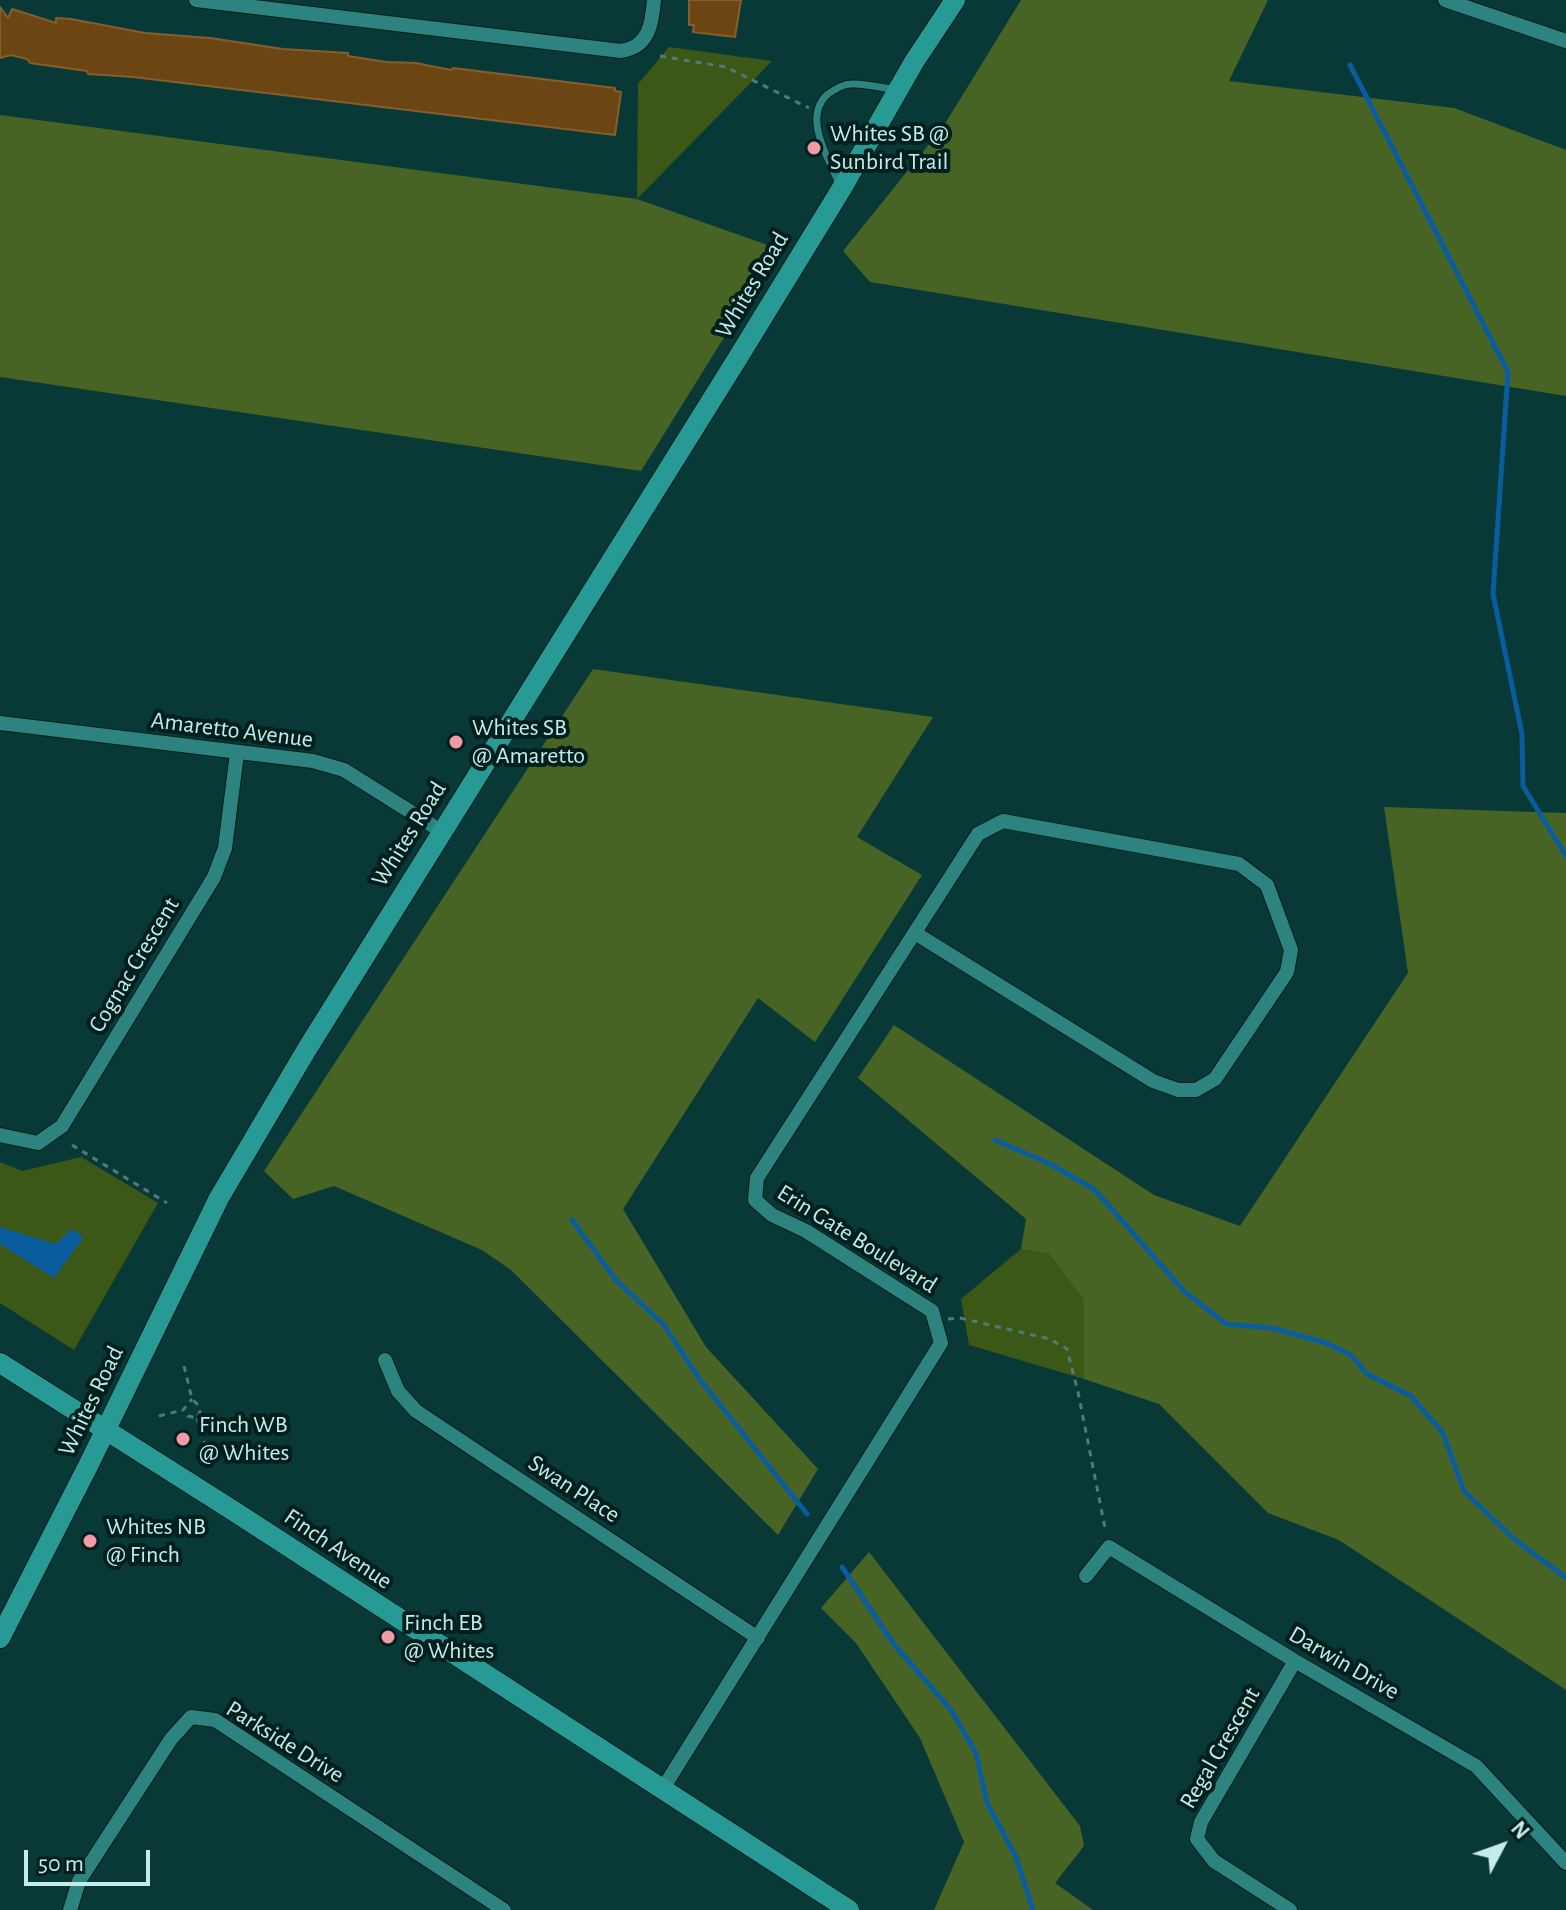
<!DOCTYPE html>
<style>
body{margin:0}
#map{position:relative;width:1566px;height:1910px;overflow:hidden;background:#093937;font-family:"Alegreya Sans",sans-serif}
canvas{display:block}
.north{position:absolute;left:1462px;top:1806px;width:80px;height:80px;-webkit-text-stroke:6px #001f1d;paint-order:stroke;rotate:49deg;font-size:22px;font-weight:700;line-height:32px;text-align:center;color:#c5ece9}
.north::after{content:'';display:block;margin:auto;width:28px;height:36px;background:#c5ece9;clip-path:polygon(50% 0,100% 100%,50% 72%,0 100%)}
.scale{position:absolute;left:24px;top:1850px;width:126px;height:36px;box-sizing:border-box;border:4px solid #c5ece9;border-top:0;padding-left:10px;font-size:24px;line-height:28px;white-space:nowrap;color:#c5ece9;-webkit-text-stroke:6px #001f1d;paint-order:stroke}
</style>
<div id="map">
<canvas width="1566" height="1910"></canvas>
<div class="north">N</div>
<div class="scale">50 m</div>
</div>
<script>
const context = document.querySelector('canvas').getContext('2d');
context.lineJoin = 'round';
function paint(path, color) { context.fillStyle = color; context.fill(path, 'evenodd'); }
function strokePath(path, color, width, dash) { context.strokeStyle = color; context.lineWidth = width; context.lineCap = dash ? 'butt' : 'round'; context.setLineDash(dash || []); context.stroke(path); }
function write(font, color, halo, rows, align = 'center') {
  context.font = font + ' "Alegreya Sans",sans-serif'; context.lineWidth = 8; context.setLineDash([]); context.textBaseline = 'middle'; context.strokeStyle = halo; context.fillStyle = color; for (const [text, x, y, turn = 0] of rows) {
    context.save(); context.translate(x, y); context.rotate((+turn || 0) * Math.PI / 180); context.textAlign = isNaN(turn) ? turn : align; if (halo) context.strokeText(text, 0, 0); context.fillText(text, 0, 0); context.restore();
  }
}
const green = new Path2D(`
 M 669,47 L 772,61 L 637,199 L 638,84 Z
 M 81,1157 L 158,1203 L 74,1350 L 0,1303 L 0,1162 L 22,1171 Z
 M 1021,1249 L 1049,1254 L 1084,1300 L 1084,1379 L 969,1345 L 961,1299 Z`);
const forest = new Path2D(`
 M 1021,0 L 1268,0 L 1229,81 L 1454,108 L 1566,150 L 1566,396 L 870,282 L 843,251 L 943,127 Z
 M 0,115 L 637,199 L 779,249 L 641,471 L 0,377 Z
 M 593,669 L 933,717 L 857,837 L 922,875 L 815,1042 L 758,998 L 623,1209 L 706,1347 L 818,1469 L 778,1535 L 511,1270 L 482,1250 L 334,1186 L 293,1199 L 264,1171 Z
 M 1384,807 L 1566,813 L 1566,1690 L 1339,1540 L 1268,1513 L 1159,1404 L 1084,1379 L 1084,1300 L 1049,1254 L 1021,1249 L 1026,1219 L 858,1078 L 894,1025 L 1154,1195 L 1240,1226 L 1408,973 Z
 M 869,1552 L 1080,1826 L 1084,1846 L 1055,1883 L 1093,1910 L 934,1910 L 964,1842 L 920,1738 L 856,1643 L 821,1608 Z`);
const water = new Path2D(`
 M 0,1227 L 55,1244 L 71,1230 L 77,1231 L 83,1238 L 54,1278 L 0,1244 Z`);
const stream = new Path2D(`
 M 1350,65 L 1508,372 L 1493,594 L 1522,734 L 1523,786 L 1566,856
 M 995,1140 L 1048,1163 L 1094,1189 L 1185,1292 L 1226,1324 L 1272,1328 L 1326,1343 L 1351,1355 L 1367,1374 L 1411,1396 L 1443,1433 L 1464,1491 L 1513,1538 L 1566,1578
 M 572,1220 L 616,1280 L 664,1325 L 698,1377 L 807,1514
 M 842,1567 L 893,1643 L 951,1710 L 976,1753 L 987,1803 L 1016,1857 L 1033,1910`);
const building = new Path2D(`
 M 689,0 L 741,0 L 735,37 L 693,32 L 694,25 L 689,25 Z
 M 0,7 L 8,18 L 12,9 L 56,23 L 56,18 L 71,19 L 145,33 L 210,38 L 283,49 L 348,53 L 348,56 L 386,62 L 416,63 L 451,70 L 453,68 L 615,88 L 615,91 L 621,92 L 615,135 L 133,77 L 88,74 L 87,71 L 30,63 L 27,59 L 11,55 L 0,58 Z`);
const path = new Path2D(`
 M 660,56 L 726,67 L 809,108
 M 72,1145 L 167,1203
 M 948,1319 L 960,1318 L 1050,1339 L 1067,1349 L 1078,1392 L 1106,1533
 M 184,1366 L 192,1399 L 197,1404 L 200,1412 L 197,1418 L 188,1416 L 183,1410 L 192,1399
 M 159,1416 L 183,1410
 M 197,1418 L 206,1447`);
const service = new Path2D(`
 M 839,183 C 828,158 802,116 828,94 C 835,89 843,84 851,84 C 865,83 882,88 896,90`);
const minor = new Path2D(`
 M 196,0 L 621,51 C 649,47 652,24 654,0
 M 1445,0 L 1566,41
 M 0,723 L 313,761 L 344,770 L 441,831
 M 0,1135 L 38,1143 L 62,1126 L 214,877 L 225,848 L 237,753
 M 385,1360 L 398,1391 L 416,1411 L 758,1638
 M 1086,1576 L 1109,1547 L 1295,1661 L 1476,1766 L 1566,1863
 M 662,1790 L 941,1343 L 932,1311 L 806,1231 L 772,1215 L 755,1200 L 757,1178 L 978,834 L 1003,821 L 1239,864 L 1267,885 L 1291,950 L 1287,972 L 1215,1079 L 1196,1090 L 1178,1090 L 1153,1081 L 915,933
 M 70,1910 L 79,1881 L 171,1739 L 191,1717 L 215,1720 L 504,1910
 M 1290,1910 L 1214,1861 L 1197,1839 L 1201,1822 L 1295,1661`);
const secondary = new Path2D(`
 M 0,1363 L 229,1508 L 849,1910
 M 0,1638 L 88,1466 L 219,1198 L 307,1049 L 739,356 L 842,188 L 914,62 L 955,0`);
const markers = [
 [814,148,8,"#f39aa7"],
 [456,742,8,"#f39aa7"],
 [183,1439,8,"#f39aa7"],
 [90,1541,8,"#f39aa7"],
 [388,1637,8,"#f39aa7"]
];
const poiNames = [
 ["Whites SB @",830,134],
 ["Sunbird Trail",830,162],
 ["Whites SB",472,728],
 ["@ Amaretto",472,756],
 ["Finch WB",199,1425],
 ["@ Whites",199,1453],
 ["Whites NB",106,1527],
 ["@ Finch",106,1555],
 ["Finch EB",404,1623],
 ["@ Whites",404,1651]
];
const streetNames = [
 ["Whites Road",752,285,-59],
 ["Amaretto Avenue",232,730,7],
 ["Whites Road",409,834,-58],
 ["Cognac Crescent",134,965,-59],
 ["Erin Gate Boulevard",857,1239,32],
 ["Whites Road",91,1401,-64],
 ["Swan Place",574,1489,33],
 ["Finch Avenue",338,1549,34],
 ["Darwin Drive",1344,1663,30],
 ["Parkside Drive",285,1742,32],
 ["Regal Crescent",1220,1748,-60]
];
paint(green, '#3c5816');
paint(forest, '#486425');
paint(water, '#095d9f');
strokePath(stream, '#095d9f', 5);
paint(building, '#6b4613');
strokePath(building, '#845e2e', 2);
strokePath(service, '#041e1c', 9);
strokePath(minor, '#041e1c', 16);
strokePath(secondary, '#041e1c', 22);
strokePath(path, '#4f7b79', 3, [6, 6]);
strokePath(service, '#2c837f', 7);
strokePath(minor, '#2c837f', 14);
strokePath(secondary, '#279a95', 20);
for (const [x, y, r, color] of markers) { const dot = new Path2D(); dot.arc(x, y, r, 0, 2 * Math.PI); context.fillStyle = color; context.fill(dot); strokePath(dot, '#001f1d', 3); }
write('24px', '#c5ece9', '#001f1d', poiNames, 'left');
write('24px', '#c5ece9', '#001f1d', streetNames);
</script>
